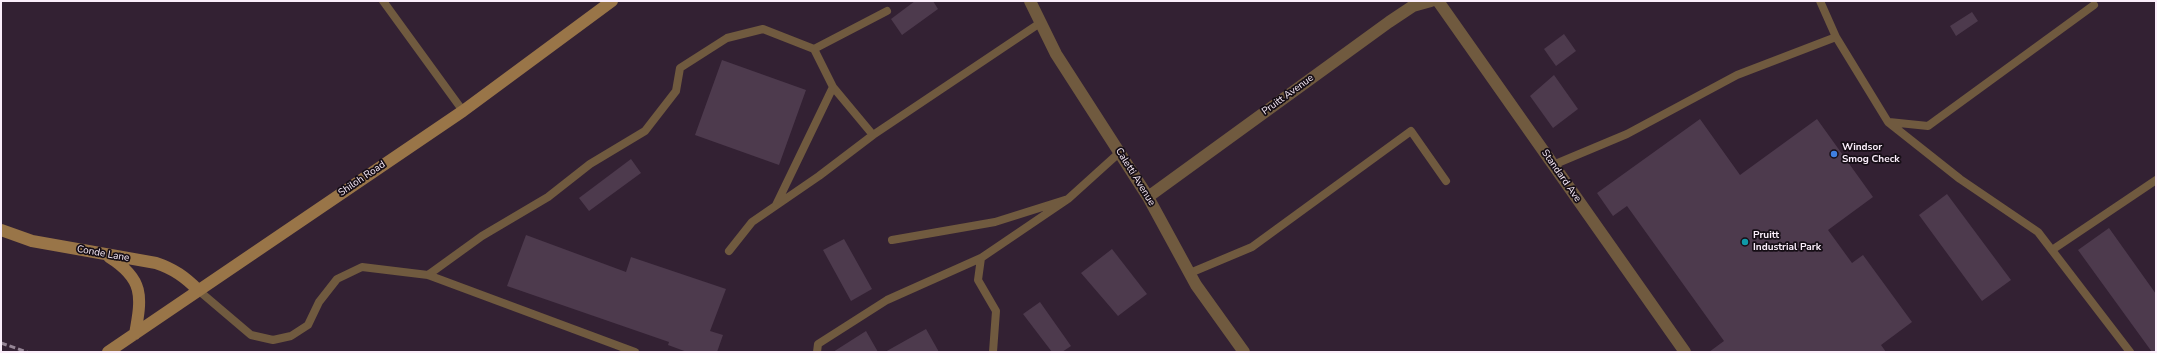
<!DOCTYPE html>
<style>
body{margin:0}
#map{position:relative;width:2157px;height:353px;overflow:hidden;background:#332133;font-family:"Nunito Sans",sans-serif}
canvas{display:block}
.frame{position:absolute;inset:0;border:2px solid #fbeefb;pointer-events:none}
</style>
<div id="map">
<canvas width="2157" height="353"></canvas>
<div class="frame"></div>
</div>
<script>
const context = document.querySelector('canvas').getContext('2d');
context.lineJoin = 'round';
function paint(path, color) { context.fillStyle = color; context.fill(path, 'evenodd'); }
function strokePath(path, color, width, dash) { context.strokeStyle = color; context.lineWidth = width; context.lineCap = dash ? 'butt' : 'round'; context.setLineDash(dash || []); context.stroke(path); }
function write(font, color, halo, rows, align = 'center') {
  context.font = font + ' "Nunito Sans",sans-serif'; context.lineWidth = 3.5; context.setLineDash([]); context.textBaseline = 'middle'; context.strokeStyle = halo; context.fillStyle = color; for (const [text, x, y, turn = 0] of rows) {
    context.save(); context.translate(x, y); context.rotate((+turn || 0) * Math.PI / 180); context.textAlign = isNaN(turn) ? turn : align; if (halo) context.strokeText(text, 0, 0); context.fillText(text, 0, 0); context.restore();
  }
}
const building = new Path2D(`
 M 915,1 L 933,1 L 938,9 L 902,35 L 891,19 Z
 M 1972,12 L 1978,21 L 1956,36 L 1950,26 Z
 M 1564,34 L 1576,51 L 1556,66 L 1544,49 Z
 M 722,60 L 806,90 L 779,165 L 695,135 Z
 M 1554,75 L 1578,109 L 1553,128 L 1530,96 Z
 M 1700,119 L 1740,175 L 1817,119 L 1873,197 L 1828,230 L 1852,263 L 1863,255 L 1912,322 L 1881,345 L 1886,352 L 1709,352 L 1724,341 L 1627,206 L 1613,216 L 1597,193 Z
 M 631,159 L 641,173 L 589,211 L 579,198 Z
 M 1947,194 L 2011,280 L 1982,301 L 1919,215 Z
 M 2109,228 L 2156,294 L 2156,352 L 2152,352 L 2078,250 Z
 M 526,235 L 626,272 L 631,257 L 726,289 L 710,331 L 723,335 L 717,352 L 687,352 L 668,345 L 669,342 L 507,286 Z
 M 844,239 L 872,289 L 851,301 L 823,250 Z
 M 1112,249 L 1147,294 L 1118,316 L 1081,273 Z
 M 1040,302 L 1071,346 L 1062,352 L 1052,352 L 1023,314 Z
 M 926,329 L 939,352 L 885,352 Z
 M 866,331 L 878,352 L 833,352 Z`);
const lane = new Path2D(`
 M 383,1 L 463,111
 M 1820,1 L 1836,37
 M 814,49 L 833,87 L 873,135 L 1040,23
 M 1889,122 L 1928,126 L 2094,5
 M 1553,165 L 1627,134 L 1737,75 L 1836,37 L 1888,122 L 1960,179 L 2038,232 L 2130,352
 M 776,205 L 833,87
 M 892,240 L 995,222 L 1068,199 L 1120,152
 M 2052,250 L 2156,180
 M 729,251 L 752,222 L 819,176 L 873,135
 M 981,258 L 978,280 L 996,311 L 993,352
 M 1190,273 L 1252,247 L 1411,131 L 1446,181
 M 428,275 L 482,236 L 548,197 L 590,164 L 645,131 L 676,91 L 680,68 L 727,38 L 763,29 L 814,49 L 887,11
 M 198,290 L 251,335 L 273,340 L 291,336 L 308,325 L 319,302 L 337,279 L 362,267 L 428,275 L 635,352
 M 817,352 L 818,344 L 887,300 L 981,258 L 1068,199`);
const street = new Path2D(`
 M 1030,1 L 1056,54 L 1148,197 L 1196,285 L 1244,352
 M 1438,1 L 1685,352
 M 1148,197 L 1389,22 L 1413,6 L 1431,1`);
const secondary = new Path2D(`
 M 1,230 L 32,241 L 156,263 C 174,269 185,277 198,290
 M 109,257 C 144,279 142,296 135,334
 M 108,352 L 463,111 L 612,1`);
const rail = new Path2D(`
 M 1,343 L 27,352`);
const markers = [
 [1834,154,4,"#3f7fe0"],
 [1745,242,4,"#0f9aa8"]
];
const streetNames = [
 ["Pruitt Avenue",1288,95,-36],
 ["Standard Ave",1561,176,55],
 ["Caletti Avenue",1135,177,58],
 ["Shiloh Road",362,179,-34],
 ["Conde Lane",103,254,10]
];
const poiNames = [
 ["Windsor",1842,148],
 ["Smog Check",1842,160],
 ["Pruitt",1753,236],
 ["Industrial Park",1753,248]
];
paint(building, '#4d3a4d');
strokePath(lane, '#705a3f', 8);
strokePath(street, '#705a3f', 12);
strokePath(secondary, '#997548', 12);
strokePath(rail, '#958595', 3, [6, 3]);
for (const [x, y, r, color] of markers) { const dot = new Path2D(); dot.arc(x, y, r, 0, 2 * Math.PI); context.fillStyle = color; context.fill(dot); strokePath(dot, '#160e16', 1.5); }
write('10px', '#fbeefb', '#160e16', streetNames);
write('bold 10px', '#fbeefb', '#160e16', poiNames, 'left');
</script>
